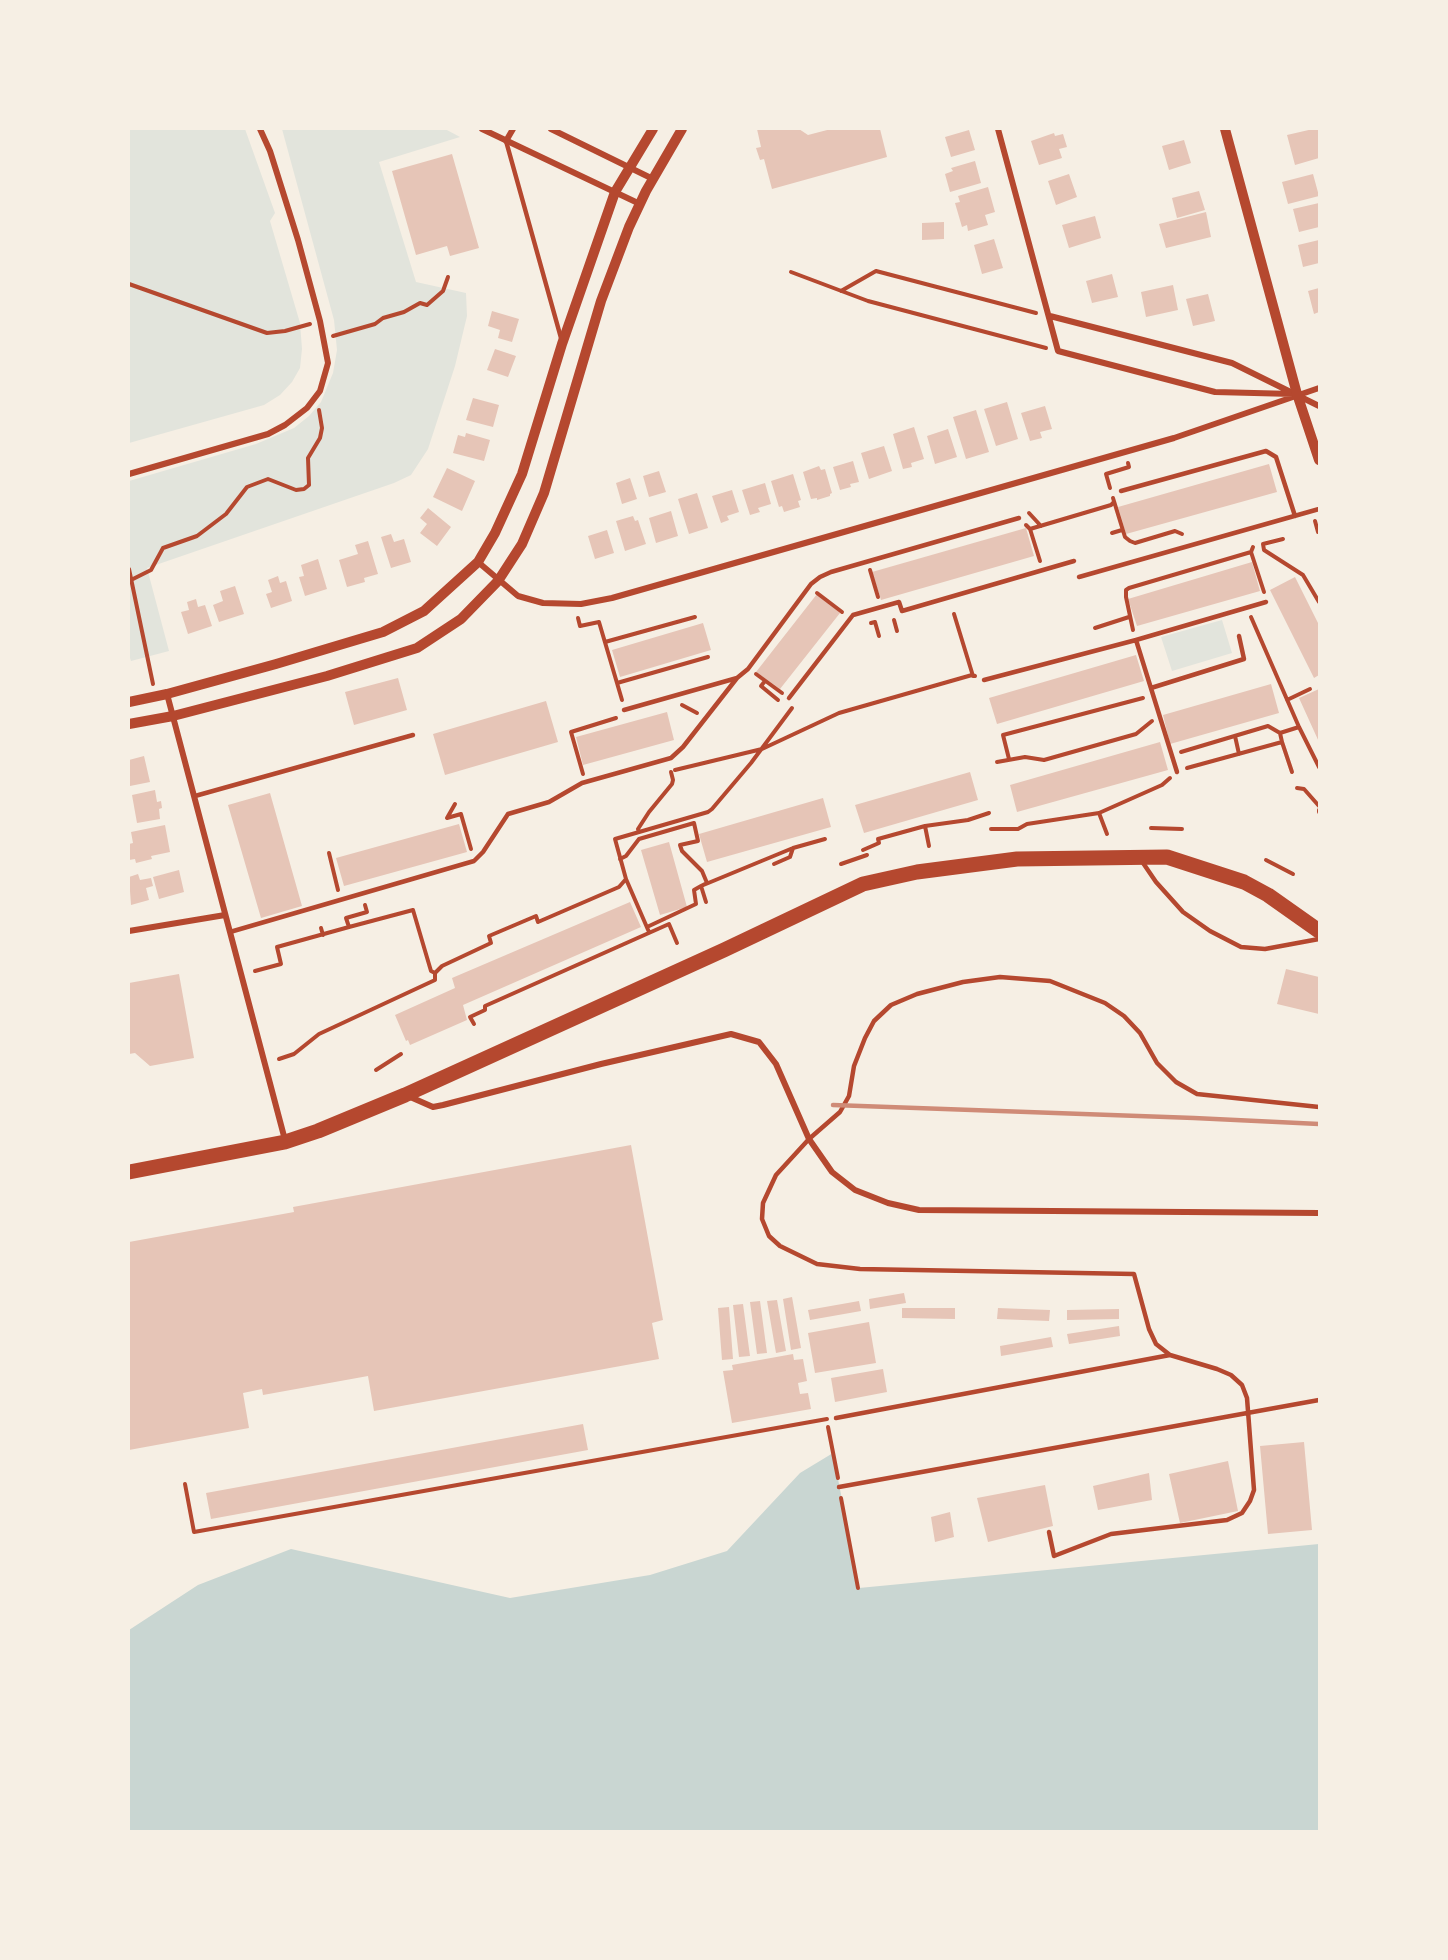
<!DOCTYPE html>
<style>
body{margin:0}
#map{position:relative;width:1448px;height:1960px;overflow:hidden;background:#f6efe4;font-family:"Asap Condensed",sans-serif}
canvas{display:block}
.frame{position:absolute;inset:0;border:130px solid #f6efe4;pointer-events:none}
</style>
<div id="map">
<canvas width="1448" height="1960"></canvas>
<div class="frame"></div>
</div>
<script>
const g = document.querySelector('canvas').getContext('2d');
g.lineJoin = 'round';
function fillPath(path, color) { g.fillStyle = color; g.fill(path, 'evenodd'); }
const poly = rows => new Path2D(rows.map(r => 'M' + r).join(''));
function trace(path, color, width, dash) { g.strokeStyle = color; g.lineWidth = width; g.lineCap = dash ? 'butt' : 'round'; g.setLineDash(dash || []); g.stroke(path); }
fillPath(poly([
 [129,129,245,129,275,213,270,221,300,323,302,349,300,368,292,382,280,395,264,405,129,443],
 [282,129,445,129,460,137,379,162,416,282,466,293,467,316,455,366,428,449,411,475,394,483,147,568,169,651,131,661,129,655,129,481,256,444,294,428,309,416,321,402,333,373,337,350,334,320],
 [1222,620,1232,653,1172,671,1161,637]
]), '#e2e4dc');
fillPath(poly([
 [833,1453,859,1588,1319,1544,1319,1831,129,1831,129,1630,198,1585,291,1549,510,1598,650,1575,727,1551,800,1473]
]), '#c9d6d2');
fillPath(poly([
 [757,129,799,129,808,135,831,129,880,129,887,157,772,189,764,159,760,160,756,148,761,147],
 [1313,129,1319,129,1319,158,1295,165,1287,135],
 [969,130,975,150,951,157,945,137],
 [1054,133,1055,136,1063,134,1067,147,1059,149,1062,158,1039,165,1031,141],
 [1184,140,1191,163,1169,170,1162,146],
 [452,154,479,248,450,256,447,246,416,255,392,171],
 [975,161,981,183,950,192,945,174,953,171,951,168],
 [1069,174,1077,197,1056,205,1048,181],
 [1313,174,1319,196,1288,204,1282,182],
 [988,187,995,212,985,215,988,225,968,231,967,225,962,227,955,203,960,202,958,196],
 [1199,191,1205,210,1177,218,1172,198],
 [1319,203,1319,227,1299,232,1293,209],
 [1206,212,1211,237,1166,248,1159,224],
 [1095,216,1101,238,1069,248,1062,225],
 [944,222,944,239,922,240,922,223],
 [994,239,1003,268,982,274,974,245],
 [1319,240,1319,263,1303,267,1298,245],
 [1112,274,1118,297,1092,303,1086,281],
 [1173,285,1178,310,1146,317,1141,292],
 [1319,288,1319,312,1314,314,1308,291],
 [1208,294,1215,321,1193,326,1186,299],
 [492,311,519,319,512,342,498,338,500,330,488,326],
 [495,349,516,356,508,377,487,370],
 [473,398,499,405,493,427,466,420],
 [1007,402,1018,439,996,446,984,409],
 [1045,406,1052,429,1040,432,1042,438,1030,441,1021,413],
 [976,410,989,452,966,459,953,417],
 [914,427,924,459,911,463,912,467,903,469,893,434],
 [948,429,957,457,935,464,927,436],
 [466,433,490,440,484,461,453,453,458,435,465,437],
 [884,446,892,471,869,479,861,453],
 [853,461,859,482,850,484,851,487,840,490,833,467],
 [1269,464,1277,492,1126,534,1118,507],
 [819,466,821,470,825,469,832,493,830,494,830,496,817,500,817,498,811,499,803,472],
 [447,468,475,481,462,511,433,497],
 [659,471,666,492,649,497,643,476],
 [793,474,801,500,798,501,800,507,784,512,782,506,779,507,771,481],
 [630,478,637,499,622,504,616,483],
 [765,483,771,504,758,508,760,512,750,515,742,490],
 [732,490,739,512,727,516,729,520,721,523,712,496],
 [697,493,708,528,689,534,678,499],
 [428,508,451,527,437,546,420,533,427,524,420,518],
 [671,511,678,536,656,543,649,518],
 [633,516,635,521,638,520,646,544,625,551,616,521],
 [1026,528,1034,556,881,600,872,572],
 [607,530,614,553,595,559,588,536],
 [391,534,394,542,404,539,411,562,391,568,381,537],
 [368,541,378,574,364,578,365,582,347,587,339,560,358,554,355,545],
 [318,559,327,589,305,596,299,577,304,576,301,565],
 [1252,562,1260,591,1137,626,1128,599],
 [278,576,280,583,286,581,292,601,271,608,266,594,272,592,268,580],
 [1295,577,1319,625,1319,675,1314,678,1270,590],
 [235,586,244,614,219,622,213,605,223,601,220,591],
 [817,594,840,613,780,689,756,672],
 [196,599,198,607,205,605,212,626,188,634,181,612,189,610,187,602],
 [703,623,711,650,620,677,612,650],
 [1136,655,1144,681,997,724,989,698],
 [398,678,407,710,354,725,345,692],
 [1271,684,1279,713,1170,744,1163,715],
 [1319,689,1319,742,1299,698],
 [546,701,558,742,445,775,433,734],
 [667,712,674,740,583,765,576,737],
 [1160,742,1168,770,1017,812,1010,785],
 [144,756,150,782,130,786,129,760],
 [970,772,978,800,864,833,855,805],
 [155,790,157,802,161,801,162,808,159,809,160,819,137,823,132,795],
 [270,793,302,906,261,918,228,805],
 [823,798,831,827,707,862,699,834],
 [459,824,467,852,344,886,336,858],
 [165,825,170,852,151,856,152,859,136,863,135,859,129,860,129,844,133,843,131,832],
 [669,842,687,907,660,915,641,850],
 [179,870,184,892,159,899,153,877],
 [138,874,140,880,151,878,153,886,146,888,149,900,131,905,129,877],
 [630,902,641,927,463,1005,467,1020,410,1045,408,1040,406,1041,395,1015,455,988,452,978],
 [1286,969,1319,977,1319,1014,1277,1004],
 [179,974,194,1058,150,1066,135,1053,129,1054,129,983],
 [631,1145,663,1320,652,1323,659,1359,374,1411,368,1376,263,1395,262,1389,243,1393,249,1428,129,1450,129,1242,294,1212,293,1207],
 [904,1293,906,1303,870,1309,869,1299],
 [792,1297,801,1348,791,1350,783,1299],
 [777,1300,786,1351,776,1353,767,1301],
 [760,1301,767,1353,757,1354,750,1302],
 [859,1301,861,1311,810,1320,808,1310],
 [743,1304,750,1356,739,1357,733,1305],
 [729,1307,733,1359,722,1360,718,1308],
 [902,1308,955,1308,955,1319,902,1318],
 [998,1308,1050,1310,1049,1321,997,1319],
 [1119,1309,1119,1319,1067,1320,1067,1310],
 [869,1322,876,1363,815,1373,808,1333],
 [1119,1326,1120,1336,1069,1344,1067,1334],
 [1051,1337,1053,1347,1001,1356,1000,1346],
 [793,1354,794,1360,803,1359,807,1381,798,1383,800,1394,808,1393,811,1409,732,1423,723,1371,733,1370,732,1365],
 [883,1369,887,1392,835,1402,831,1378],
 [583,1424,588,1450,211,1519,206,1493],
 [1304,1442,1312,1530,1268,1534,1260,1446],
 [1228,1461,1238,1511,1180,1523,1169,1474],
 [1149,1473,1152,1500,1098,1510,1093,1486],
 [1045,1485,1053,1526,988,1542,977,1498],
 [950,1512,954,1537,935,1542,931,1517]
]), '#e6c5b7');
trace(poly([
 [791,272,868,301,1046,348],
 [129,284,267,333,285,331,310,324],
 [841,291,876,271,1036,313],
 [333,336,375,324,383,318,404,312,420,303,427,305,443,291,448,277],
 [1110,488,1106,474,1129,467,1128,463],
 [1113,498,1125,537,1130,541,1135,543,1175,531,1182,534],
 [1029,513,1041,526],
 [1315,521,1318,532],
 [1026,525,1030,529,1111,505,1114,502],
 [1030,529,1040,561],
 [1112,533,1122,530],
 [1283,539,1263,544,1264,550,1303,575,1319,602],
 [1251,552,1264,592],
 [129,569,153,684],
 [870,570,878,597],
 [131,580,151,570,163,548,197,536,226,514,247,487,268,479,296,490,304,489,309,485,308,458,320,438,322,428,319,410],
 [817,593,842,612],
 [954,614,973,676],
 [1251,617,1299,727,1319,767],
 [578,618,580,626,599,622,617,683],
 [894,620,897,631],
 [871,623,875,622,879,636],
 [1095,628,1129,617],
 [1133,630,1126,597,1126,590,1129,588,1251,552,1253,547],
 [605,642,695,617],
 [756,674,782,693],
 [765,681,761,686,778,700],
 [622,700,617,683,708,657],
 [1287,700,1310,689],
 [682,705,697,713],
 [1235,736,1239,754],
 [1282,742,1292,772],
 [1181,752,1268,726,1280,733,1299,727],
 [1009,759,1003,735,1143,698],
 [997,762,1025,757,1044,760,1136,734,1152,721],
 [1187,768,1282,742,1280,733],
 [675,770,762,749,839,713,972,675,975,676],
 [583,774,571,732,616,718],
 [1297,788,1304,789,1319,806],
 [1319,810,1319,812],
 [1099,813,1107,834],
 [447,818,461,814,471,849],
 [447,818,455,804],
 [925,826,929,846],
 [1151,828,1182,829],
 [991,829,1018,829,1027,824,1099,813,1162,785,1170,778],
 [639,832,638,829,649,812,672,784,673,780,671,772],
 [863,850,879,843,878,839,925,826,968,820,989,813],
 [329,853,338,890],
 [620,859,626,856,639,839,694,823,698,841,680,845,682,851,702,871,707,883,701,886,706,902],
 [1266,860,1293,874],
 [774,864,790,857,793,848,825,839],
 [841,864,867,855],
 [626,879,649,932],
 [365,905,367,912,346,918,349,927,413,910,431,971,435,973],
 [647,927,696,904,694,890,701,886,793,848],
 [321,928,323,935],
 [255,971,281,964,277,947,349,927],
 [474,1024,470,1017,485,1010,485,1006,669,924,677,943],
 [279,1059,294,1054,319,1034,435,980,435,973,442,966,491,943,489,936,536,916,538,922,619,887,626,879,615,839,708,812,712,809,751,763,792,708],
 [376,1070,401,1054],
 [828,1427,838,1478],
 [185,1484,194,1532,827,1419],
 [841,1498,858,1588]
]), '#b5482f', 4);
trace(poly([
 [506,141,561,338],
 [1121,491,1266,451,1276,457,1295,516],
 [1079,577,1319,509],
 [1136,640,1177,772],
 [984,680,1136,640,1266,602],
 [1151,688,1244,659,1239,636],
 [789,698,853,615,899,602,902,611,1074,561],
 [624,710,737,678],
 [195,796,413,735],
 [1141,860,1156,882,1183,912,1210,931,1241,947,1265,949,1319,939],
 [230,932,474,861,483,852,508,814,549,802,582,783,671,758,683,747,737,678,748,669,811,584,820,577,831,572,1019,518],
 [836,1418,1170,1355],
 [839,1487,1319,1400],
 [1049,1532,1054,1556,1111,1534,1227,1520,1242,1513,1250,1501,1254,1490,1247,1398,1242,1385,1231,1375,1217,1369,1170,1355,1156,1344,1149,1329,1134,1274,860,1269,817,1264,780,1246,769,1236,762,1219,763,1203,776,1175,809,1139,840,1112,849,1096,854,1066,865,1038,874,1021,891,1005,917,994,963,982,1000,977,1050,981,1105,1003,1124,1016,1140,1033,1157,1063,1176,1082,1197,1094,1319,1107]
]), '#b5482f', 4.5);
trace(poly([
 [482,129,640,204],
 [551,129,653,179],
 [998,129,1058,351,1215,392,1293,394],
 [506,141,513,129],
 [1050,316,1232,363,1319,406],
 [129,474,268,434,285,425,307,408,320,391,328,363,320,321,298,240,270,151,260,129],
 [478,562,518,596,543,603,581,604,612,598,1174,438,1319,388],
 [167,694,285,1140],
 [129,931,225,915],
 [408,1096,433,1107,443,1105,601,1064,731,1034,759,1042,776,1064,809,1139,832,1172,855,1190,888,1203,919,1210,1319,1213]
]), '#b5482f', 6);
trace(poly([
 [1225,129,1297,394,1319,460],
 [129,702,167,694,276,664,383,632,424,611,478,562,495,533,522,474,562,344,615,192,653,129],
 [129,724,173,716,327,676,417,648,461,619,498,581,522,544,544,493,601,301,629,227,646,191,682,129]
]), '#b5482f', 10);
trace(poly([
 [129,1172,285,1142,318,1131,405,1095,724,950,863,884,917,872,1017,859,1167,857,1244,882,1268,895,1319,931]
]), '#b5482f', 15);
trace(poly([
 [833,1105,1194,1118,1319,1124]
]), '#cf8b77', 4.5);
</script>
